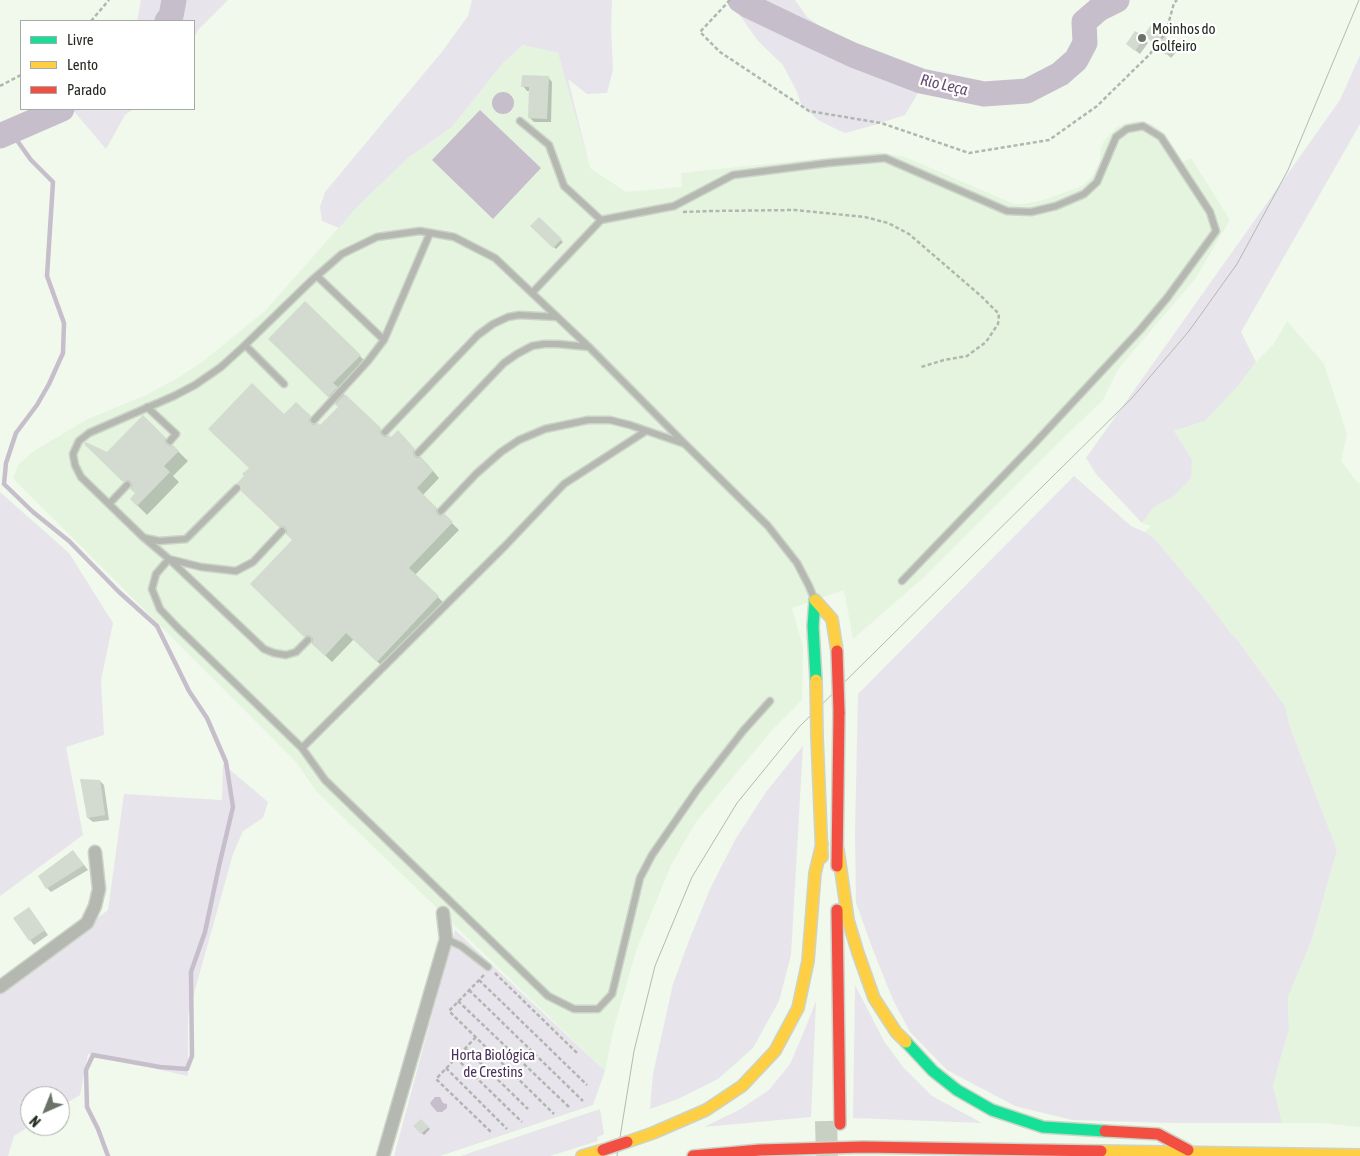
<!DOCTYPE html>
<meta charset="utf-8">
<style>
body{margin:0}
#map{position:relative;width:1360px;height:1156px;overflow:hidden;background:#f0f9ec;font-family:"Asap Condensed",sans-serif}
canvas{display:block}
.legend{position:absolute;left:20px;top:20px;width:175px;height:90px;box-sizing:border-box;background:#fff;border:1px solid #a7aaa6;margin:0;padding:6px 9px;list-style:none;font-size:15px;color:#242a21}
.legend li{display:flex;align-items:center;gap:10px;height:25px}
.legend b{width:25px;border:1px solid #a7aaa6}
.north{position:absolute;left:20px;top:1086px;width:50px;height:50px;box-sizing:border-box;background:#fff;border:1px solid #a7aaa6;border-radius:50%;rotate:224deg;font-size:14px;font-weight:700;line-height:20px;text-align:center;color:#242a21}
.north::after{content:'';display:block;margin:auto;width:18px;height:22px;background:#6b7268;clip-path:polygon(50% 0,100% 100%,50% 72%,0 100%)}
</style>
<div id="map">
<canvas width="1360" height="1156"></canvas>
<ul class="legend">
<li><b style="height:6px;background:#16e098"></b>Livre</li>
<li><b style="height:6px;background:#ffcf43"></b>Lento</li>
<li><b style="height:6px;background:#f24e42"></b>Parado</li>
</ul>
<div class="north">N</div>
</div>
<script>
const g = document.querySelector('canvas').getContext('2d');
g.lineJoin = 'round';
function fillPath(path, color) { g.fillStyle = color; g.fill(path, 'evenodd'); }
const poly = rows => new Path2D(rows.map(r => 'M' + r).join(''));
function trace(path, color, width, dash) { g.strokeStyle = color; g.lineWidth = width; g.lineCap = dash ? 'butt' : 'round'; g.setLineDash(dash || []); g.stroke(path); }
function drawText(font, color, halo, rows, align = 'center') {
  g.font = font + ' "Asap Condensed",sans-serif'; g.lineWidth = 4.5; g.setLineDash([]); g.textBaseline = 'middle'; g.strokeStyle = halo; g.fillStyle = color; for (const [text, x, y, turn = 0] of rows) {
    g.save(); g.translate(x, y); g.rotate((+turn || 0) * Math.PI / 180); g.textAlign = isNaN(turn) ? turn : align; if (halo) g.strokeText(text, 0, 0); g.fillText(text, 0, 0); g.restore();
  }
}
fillPath(poly([
 [523,45,558,53,590,168,626,192,682,187,681,173,879,152,905,157,1014,204,1025,204,1047,199,1082,186,1092,177,1100,160,1101,147,1105,140,1117,127,1127,123,1136,121,1144,122,1152,124,1164,133,1183,162,1191,158,1230,220,1195,279,1118,369,1103,400,1057,444,923,578,853,639,844,590,792,608,803,647,802,700,772,730,696,822,671,865,637,948,613,1031,605,1071,317,792,296,762,13,478,19,464,34,451,86,420,146,395,174,380,201,363,265,311,356,208,408,158,452,127,503,63],
 [1287,321,1324,364,1347,434,1341,461,1357,482,1360,484,1360,1127,1323,1123,1282,1123,1273,1085,1289,1029,1288,997,1311,942,1337,850,1290,727,1285,706,1236,638,1232,635,1209,604,1155,539,1145,532,1151,526,1142,523,1154,507,1173,497,1192,459,1174,431,1205,421,1238,386,1256,362,1274,344]
]), '#e5f4df');
fillPath(poly([
 [141,0,228,0,198,30,194,38,194,21,137,21],
 [472,0,612,0,611,29,613,70,607,93,587,94,568,79,590,168,558,53,523,45,503,63,452,127,408,158,356,208,339,228,322,221,320,207,325,192,441,53,468,16],
 [729,0,795,0,807,17,851,47,905,64,928,76,905,115,871,126,845,133,840,131,818,120,801,104,797,92,783,65,758,41],
 [1360,55,1360,124,1241,332,1256,362,1238,386,1205,421,1174,431,1192,459,1191,478,1173,497,1154,507,1142,523,1096,474,1086,458,1340,100],
 [72,109,133,109,125,115,106,149],
 [1074,476,1131,526,1145,532,1155,539,1209,604,1232,635,1236,638,1285,706,1290,727,1337,850,1311,942,1288,997,1289,1029,1273,1085,1282,1123,1172,1123,1072,1120,1015,1106,947,1070,910,1032,893,1000,873,950,856,903,855,834,858,694],
 [0,492,69,553,113,623,101,680,104,735,66,747,83,835,0,896],
 [803,746,791,955,779,1001,753,1048,718,1079,678,1099,650,1109,653,1074,673,984,690,938,710,889,735,840,766,792],
 [223,764,268,802,263,818,243,831,233,854,188,1015,188,1076,88,1054,80,1095,60,1107,60,1096,30,1096,30,1126,14,1136,8,1156,0,1156,0,993,108,910,124,794,222,800],
 [455,930,605,1071,593,1105,440,1156,394,1156],
 [855,985,884,1041,903,1067,932,1096,982,1123,853,1118],
 [816,1001,811,1117,704,1127,739,1110,769,1090,790,1064,803,1034],
 [600,1109,604,1134,597,1137,598,1141,550,1156,461,1156]
]), '#e8e4eb');
fillPath(poly([
 '492 103a11 11 0 1 1 22 0a11 11 0 1 1-22 0Z',
 [480,110,541,168,493,219,432,160],
 [435,1097,440,1097,443,1103,447,1104,447,1108,442,1112,437,1112,431,1105,430,1103]
]), '#c7becc');
fillPath(poly([
 [1146,34,1162,35,1178,50,1171,58],
 [1144,38,1148,43,1140,54,1127,44],
 [548,77,552,82,551,122,534,122,529,117,531,91,527,91,523,86],
 [539,219,563,242,556,249,532,226],
 [305,302,369,365,342,393,388,437,404,439,428,465,439,478,423,495,459,530,415,575,445,604,384,668,354,639,332,662,251,584,294,541,242,491,243,487,239,483,250,468,284,416,296,404,320,427,339,407,270,339],
 [143,417,188,461,173,476,179,482,147,515,131,499,137,493,86,444,108,454],
 [100,781,104,785,109,820,93,822,88,818],
 [77,856,88,870,51,892,47,888],
 [29,909,48,935,34,945,14,919],
 [421,1120,430,1129,424,1135,415,1126]
]), '#0003');
trace(poly([
 [11,132,31,160,53,182,47,276,64,323,63,353,49,384,37,405,16,433,6,463,4,484,33,512,69,541,119,592,157,626,189,691,207,718,226,762,233,807,219,866,205,932,191,972,192,1056,187,1069,160,1067,93,1055,86,1070,87,1107,98,1129,108,1156]
]), '#c7becc', 4.5);
trace(poly([
 [740,0,749,6,795,28,853,55,921,81,984,94,1027,91,1060,74,1076,60,1085,43,1084,22,1099,9,1117,0],
 [167,21,171,16,174,0],
 [0,136,62,109]
]), '#c7becc', 25);
fillPath(poly([
 [1151,25,1163,34,1175,46,1166,55,1144,35],
 [1135,31,1145,37,1135,51,1126,44],
 [522,75,549,76,547,119,528,118,529,87,521,87],
 [539,217,562,239,553,248,530,226],
 [305,301,361,355,333,383,338,387,328,397,268,339],
 [252,383,284,414,296,402,311,416,309,421,313,425,318,423,320,425,338,407,335,404,345,394,381,428,380,433,382,436,386,437,389,435,391,437,398,430,415,449,413,452,414,456,417,458,421,457,433,471,417,488,437,508,436,510,437,514,440,516,445,514,453,522,409,568,439,596,377,662,346,633,325,656,312,644,313,639,311,636,307,635,304,637,250,584,292,540,286,534,287,532,286,528,283,526,279,527,241,491,242,486,237,483,244,476,242,474,249,468,208,429],
 [143,415,166,438,165,441,166,444,170,446,173,445,179,451,164,466,170,472,137,506,130,499,135,493,130,489,132,486,131,482,128,480,123,482,84,444,86,442,107,452],
 [80,779,100,780,105,815,87,818],
 [73,850,84,865,46,889,38,876],
 [29,907,45,930,29,941,13,918],
 [421,1119,429,1127,421,1134,413,1126]
]), '#d3dbd0');
trace(poly([
 [826,1121,827,1156]
]), '#c7d0c3', 22, [22, 11]);
const lane = poly([
 [520,121,549,145,564,186,601,220],
 [317,276,384,340],
 [532,293,601,220,674,206,733,175,828,163,885,158,1007,211,1031,212,1056,206,1084,194,1097,182,1116,137,1127,129,1143,126,1161,137,1210,212,1216,231,1167,298,1140,330,1034,444,902,581],
 [245,345,284,384],
 [147,407,176,434,170,441],
 [314,420,368,361,384,340,430,233],
 [385,432,478,335,493,324,508,317,519,315,557,317],
 [418,453,504,363,517,354,532,346,544,344,558,344,589,347],
 [109,504,127,485],
 [441,511,476,474,501,452,519,440,545,429,588,420,610,420,630,425,685,444,768,526,797,563,809,586,814,598],
 [282,531,253,562,236,571,201,567,169,559,156,574,152,589,160,609,177,627,302,748,325,780,548,996,574,1009,598,1009,612,994,640,878,652,855,697,790,743,731,770,701],
 [145,538,159,541,186,539,237,488],
 [308,640,296,652,286,655,274,653,264,649,169,559,143,537,81,477,75,465,73,454,79,441,89,433,174,396,195,385,221,367,243,347,311,281,342,254,377,237,420,231,454,237,495,258,589,347,685,444],
 [302,748,505,546,564,484,646,431],
 [446,939,461,946,488,967]
]);
const street = poly([
 [0,987,87,923,95,906,99,889,95,852],
 [383,1156,446,939,443,913]
]);
const fast = poly([
 [815,600,813,626,816,680],
 [906,1042,933,1071,957,1090,992,1110,1043,1127,1105,1131]
]);
const slow = poly([
 [815,600,832,619,837,651],
 [817,737,822,857],
 [838,850,848,920,858,953,874,998,896,1032,906,1042],
 [627,1142,653,1133,706,1110,742,1086,775,1051,798,1008,808,961,815,873,822,844],
 [1101,1151,1360,1155],
 [582,1156,603,1150]
]);
const jam = poly([
 [837,866,839,712],
 [837,910,840,1124],
 [1105,1131,1158,1134,1188,1150],
 [693,1156,760,1150,863,1147,1101,1151]
]);
trace(lane, '#ccd3c8', 9);
trace(street, '#ccd3c8', 15);
trace(fast, '#ccd3c8', 14);
trace(slow, '#ccd3c8', 14);
trace(jam, '#ccd3c8', 14);
trace(poly([
 [730,0,700,32,720,52,809,111,881,123,969,153,1049,140,1097,106,1150,54,1166,32,1174,3,1177,0],
 [91,21,109,0],
 [0,86,21,75],
 [683,212,711,211,795,210,865,217,888,223,909,234,981,296,999,314,998,324,986,342,967,356,944,360,921,367],
 [495,973,578,1054],
 [484,975,449,1011,554,1114],
 [479,980,587,1085],
 [469,990,583,1101],
 [458,1001,569,1107],
 [476,1037,436,1079,491,1132],
 [465,1048,528,1109],
 [456,1058,522,1122],
 [446,1068,507,1129]
]), '#b1b6b0', 2.5, [4, 2.5]);
trace(lane, '#b4b8b1', 6);
trace(street, '#b4b8b1', 12);
trace(fast, '#16e098', 11);
trace(slow, '#ffcf43', 11);
trace(jam, '#f24e42', 11);
trace(poly([
 [617,1156,634,1051,655,966,692,877,737,803,799,727,1132,398,1189,331,1237,264,1288,170,1359,0]
]), '#b4b9b1', 1);
const slowBridge = poly([
 [816,680,817,737]
]);
const jamBridge = poly([
 [837,651,839,712],
 [603,1150,627,1142]
]);
trace(slowBridge, '#ccd3c8', 14, []);
trace(jamBridge, '#ccd3c8', 14, []);
trace(slowBridge, '#ffcf43', 11);
trace(jamBridge, '#f24e42', 11);
for (const [x, y, r, color] of [
 [1142,38,5,"#6b7268"]
]) { const dot = new Path2D(); dot.arc(x, y, r, 0, 2 * Math.PI); g.fillStyle = color; g.fill(dot); trace(dot, '#fff', 2); }
drawText('15px', '#242a21', '#fff', [
 ["Moinhos do",1152,29],
 ["Golfeiro",1152,46]
], 'left');
drawText('15px', '#4b3258', '#fff', [
 ["Horta Biológica",493,1055],
 ["de Crestins",493,1072]
]);
drawText('italic 16px', '#654a72', '#fff', [
 ["Rio Leça",944,85,13]
]);
</script>
